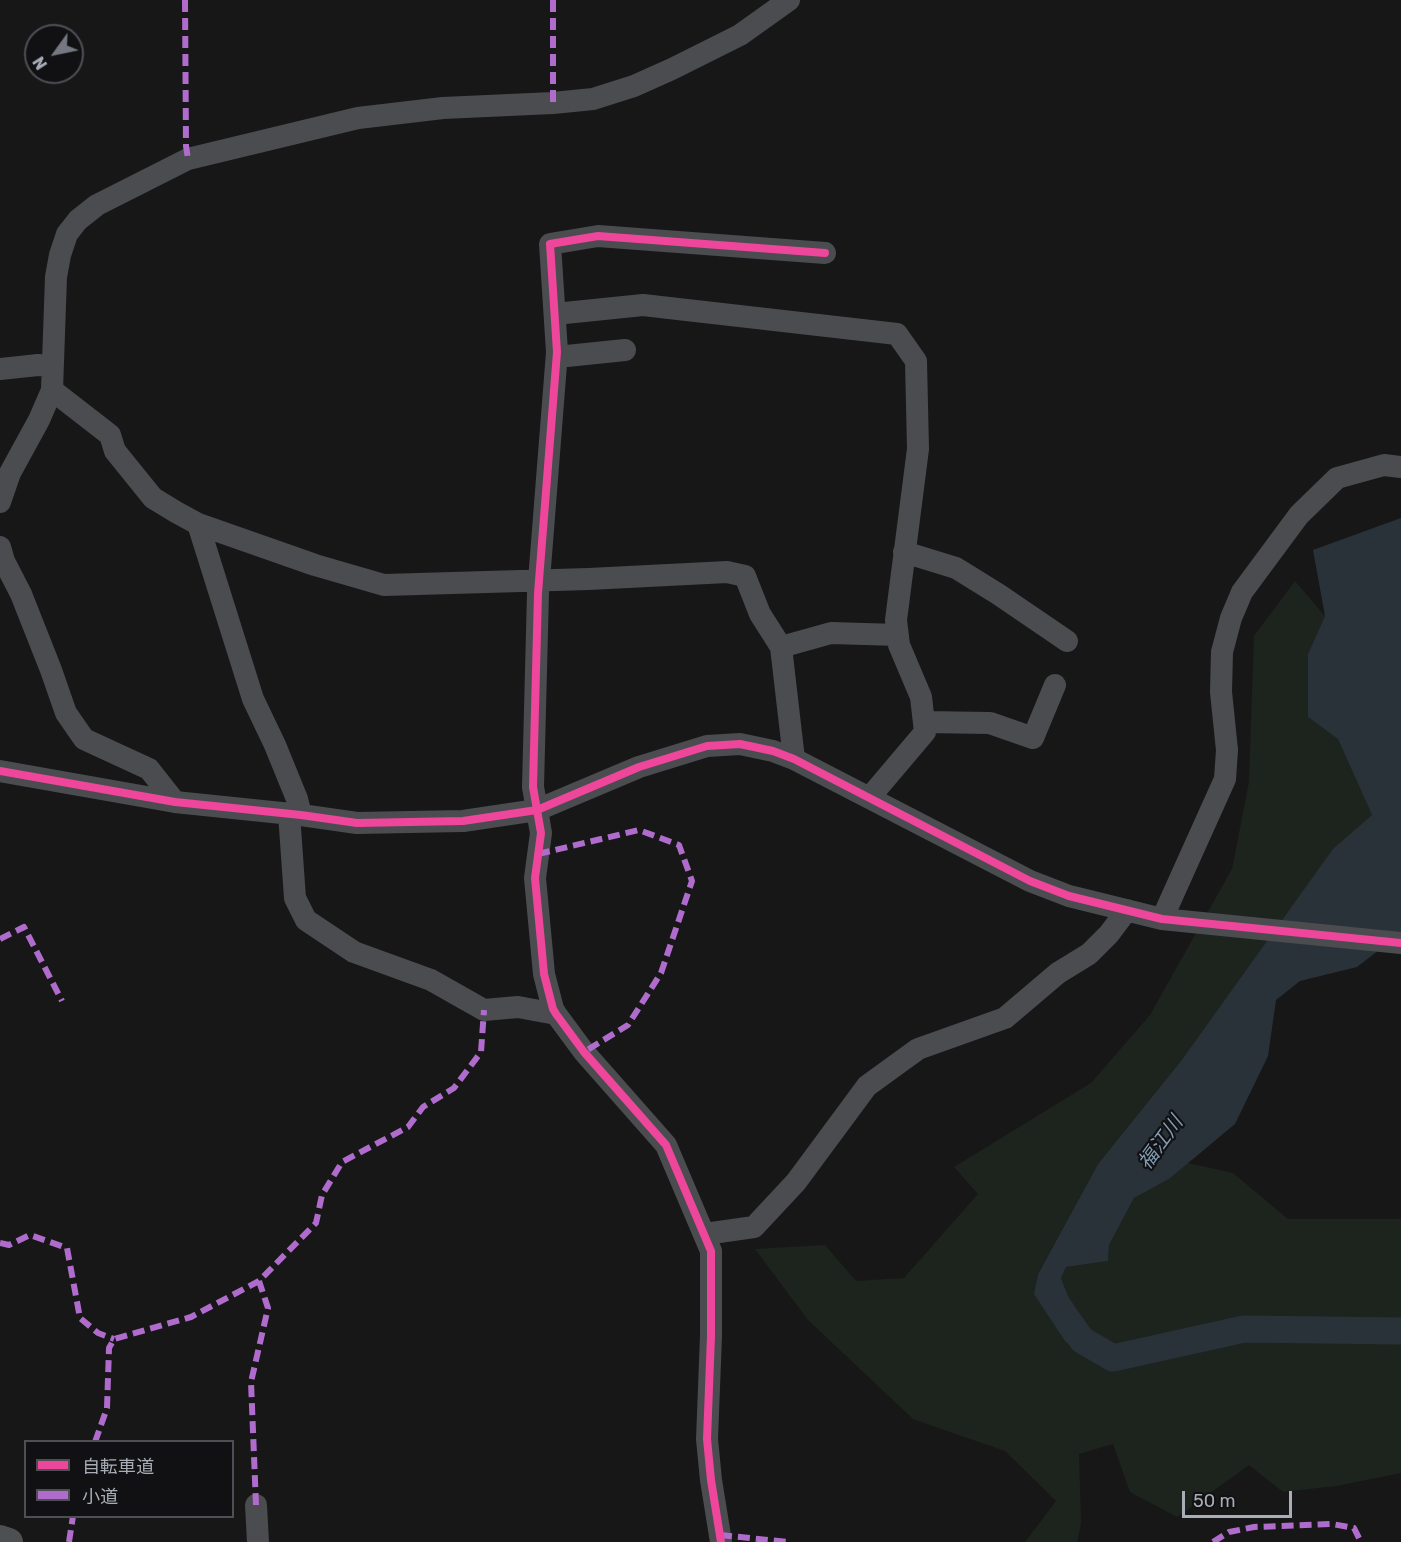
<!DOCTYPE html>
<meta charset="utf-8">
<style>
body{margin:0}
#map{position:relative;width:1401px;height:1542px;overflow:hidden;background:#171717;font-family:Rubik,"Noto Sans JP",sans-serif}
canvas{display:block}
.legend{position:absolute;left:24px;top:1440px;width:210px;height:78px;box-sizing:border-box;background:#111113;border:2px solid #4d4f55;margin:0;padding:8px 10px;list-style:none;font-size:18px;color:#a8adb8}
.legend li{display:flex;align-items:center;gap:12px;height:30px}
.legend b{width:30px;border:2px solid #4d4f55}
.north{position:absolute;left:24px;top:24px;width:60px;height:60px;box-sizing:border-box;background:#111113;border:2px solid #4d4f55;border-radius:50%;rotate:237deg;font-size:16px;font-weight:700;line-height:24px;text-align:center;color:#a8adb8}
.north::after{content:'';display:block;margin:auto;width:21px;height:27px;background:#757880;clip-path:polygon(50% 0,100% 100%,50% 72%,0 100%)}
.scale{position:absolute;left:1182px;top:1491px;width:110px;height:27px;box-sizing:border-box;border:3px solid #a8adb8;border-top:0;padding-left:8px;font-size:18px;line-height:21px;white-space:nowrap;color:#a8adb8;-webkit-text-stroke:4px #111113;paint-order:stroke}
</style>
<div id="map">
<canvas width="1401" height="1542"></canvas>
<ul class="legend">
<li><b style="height:8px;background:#ed469a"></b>自転車道</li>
<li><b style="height:8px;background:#b06ccc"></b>小道</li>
</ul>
<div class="north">N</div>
<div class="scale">50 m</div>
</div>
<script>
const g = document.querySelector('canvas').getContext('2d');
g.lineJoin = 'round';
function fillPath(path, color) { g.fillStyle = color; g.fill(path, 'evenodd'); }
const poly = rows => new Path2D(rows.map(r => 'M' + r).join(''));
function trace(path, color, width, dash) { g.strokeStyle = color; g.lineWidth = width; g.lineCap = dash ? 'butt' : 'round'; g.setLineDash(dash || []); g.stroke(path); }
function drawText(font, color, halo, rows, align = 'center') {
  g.font = font + ' Rubik,"Noto Sans JP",sans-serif'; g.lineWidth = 4.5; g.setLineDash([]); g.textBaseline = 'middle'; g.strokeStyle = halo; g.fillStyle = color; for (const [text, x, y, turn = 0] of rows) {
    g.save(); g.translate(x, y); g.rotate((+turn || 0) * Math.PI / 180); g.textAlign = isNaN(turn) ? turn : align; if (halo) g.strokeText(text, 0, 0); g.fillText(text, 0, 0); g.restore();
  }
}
fillPath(poly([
 [1295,581,1325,616,1308,654,1308,717,1338,739,1372,815,1333,850,1181,1061,1098,1164,1038,1273,1034,1294,1083,1319,1068,1296,1061,1278,1066,1267,1108,1261,1109,1245,1134,1198,1169,1179,1188,1163,1233,1173,1288,1219,1401,1219,1401,1473,1336,1486,1283,1492,1249,1465,1177,1517,1130,1492,1113,1444,1079,1454,1081,1524,1077,1542,1025,1542,1056,1501,1005,1451,913,1419,808,1320,755,1249,825,1245,856,1281,904,1278,978,1194,954,1167,1091,1083,1150,1015,1232,869,1249,782,1254,636]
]), '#1d241e');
fillPath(poly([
 [1401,518,1401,933,1357,967,1300,981,1276,1000,1268,1056,1235,1124,1169,1179,1134,1198,1109,1245,1108,1261,1066,1267,1061,1278,1068,1296,1083,1319,1095,1355,1083,1356,1065,1341,1034,1294,1038,1274,1098,1164,1181,1061,1333,849,1372,815,1338,739,1308,717,1308,654,1325,616,1313,550]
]), '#2a3239');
trace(poly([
 [1067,1319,1082,1340,1113,1358,1244,1329,1401,1331]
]), '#2a3239', 27);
trace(poly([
 [555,314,643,305,897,334,916,361,918,449,896,620,899,645,921,697,925,732,870,797],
 [557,357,625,350],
 [0,369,38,365,52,366],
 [52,390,110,435,115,451,153,498,176,512,198,524,315,565,384,585,589,579,727,572,745,576,760,614,781,647,794,759],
 [0,502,10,473,39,420,52,390,56,277,60,255,67,234,78,220,97,205,188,159,358,118,443,108,553,103,593,99,634,86,672,69,740,35,789,0],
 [198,524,253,699,275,745,297,799,301,815],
 [0,547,4,561,21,594,51,670,66,713,84,739,149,769,175,802],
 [904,552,956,568,998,594,1067,641],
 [781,647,831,633,898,635],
 [924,722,990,723,1033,738,1055,685],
 [0,771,175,802,301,815,357,823,463,821,537,810,639,767,707,746,740,744,773,751,794,759,1030,881,1069,896,1162,919,1401,943],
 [289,814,295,898,306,920,354,952,431,980,484,1010,518,1007,556,1014],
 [1162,919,1225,779,1227,750,1221,692,1222,652,1231,618,1242,592,1299,515,1337,478,1384,465,1401,467],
 [705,1234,754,1227,796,1182,867,1086,918,1049,1005,1018,1058,973,1089,954,1109,934,1127,910],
 [256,1505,258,1542],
 [721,1542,711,1480,707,1439,711,1336,711,1251,666,1145,584,1052,556,1014,553,1009,544,974,535,878,541,833,533,787,538,593,557,352,550,244,598,236,825,253]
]), '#4b4c50', 22);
trace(poly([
 [0,1539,9,1542]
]), '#4d4f52', 28);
trace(poly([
 [185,0,186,146,188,159],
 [553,0,553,103],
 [538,854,639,830,679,845,692,881,661,973,628,1025,584,1052],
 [0,939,24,927,62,1001],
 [0,1243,9,1245,30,1235,67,1248,80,1318,98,1333,114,1339],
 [95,1442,107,1408,109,1348,114,1339,191,1317,259,1281],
 [256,1505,251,1382,268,1308,259,1281,316,1223,322,1195,342,1162,408,1127,423,1107,454,1088,481,1052,484,1010],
 [720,1535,788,1542],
 [69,1542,73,1516],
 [1213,1542,1229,1532,1254,1527,1332,1524,1354,1528,1361,1542]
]), '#b06ccc', 6, [12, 6]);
trace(poly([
 [0,771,175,802,301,815,357,823,463,821,537,810,639,767,707,746,740,744,773,751,794,759,1030,881,1069,896,1162,919,1401,943],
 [721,1542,711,1480,707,1439,711,1336,711,1251,666,1145,584,1052,556,1014,553,1009,544,974,535,878,541,833,533,787,538,593,557,352,550,244,598,236,825,253]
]), '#ed469a', 8);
drawText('italic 20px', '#7f9bb3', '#111113', [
 ["福江川",1161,1143,-54]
]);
</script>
